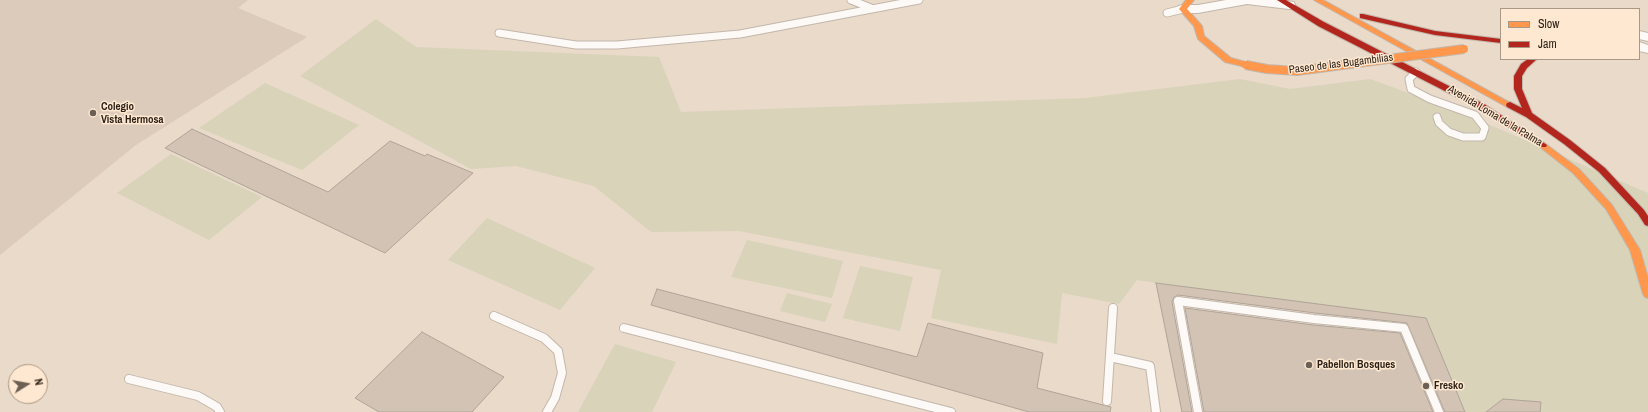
<!DOCTYPE html>
<style>
body{margin:0}
#map{position:relative;width:1648px;height:412px;overflow:hidden;background:#e9daca;font-family:"Archivo Narrow",sans-serif}
canvas{display:block}
.legend{position:absolute;left:1500px;top:8px;width:140px;height:52px;box-sizing:border-box;background:#ffe8d1;border:1px solid #a99885;margin:0;padding:5px 7px;list-style:none;font-size:12px;color:#291f14}
.legend li{display:flex;align-items:center;gap:8px;height:20px}
.legend b{width:20px;border:1px solid #a99885}
.north{position:absolute;left:8px;top:364px;width:40px;height:40px;box-sizing:border-box;background:#ffe8d1;border:1px solid #a99885;border-radius:50%;rotate:79deg;font-size:11px;font-weight:700;line-height:16px;text-align:center;color:#291f14}
.north::after{content:'';display:block;margin:auto;width:14px;height:18px;background:#6c6054;clip-path:polygon(50% 0,100% 100%,50% 72%,0 100%)}
</style>
<div id="map">
<canvas width="1648" height="412"></canvas>
<ul class="legend">
<li><b style="height:5px;background:#ff974d"></b>Slow</li>
<li><b style="height:5px;background:#b3261e"></b>Jam</li>
</ul>
<div class="north">N</div>
</div>
<script>
const g = document.querySelector('canvas').getContext('2d');
g.lineJoin = 'round';
function fillPath(path, color) { g.fillStyle = color; g.fill(path, 'evenodd'); }
const poly = rows => new Path2D(rows.map(r => 'M' + r).join(''));
function trace(path, color, width, dash) { g.strokeStyle = color; g.lineWidth = width; g.lineCap = dash ? 'butt' : 'round'; g.setLineDash(dash || []); g.stroke(path); }
function drawText(font, color, halo, rows, align = 'center') {
  g.font = font + ' "Archivo Narrow",sans-serif'; g.lineWidth = 3; g.setLineDash([]); g.textBaseline = 'middle'; g.strokeStyle = halo; g.fillStyle = color; for (const [text, x, y, turn = 0] of rows) {
    g.save(); g.translate(x, y); g.rotate((+turn || 0) * Math.PI / 180); g.textAlign = isNaN(turn) ? turn : align; if (halo) g.strokeText(text, 0, 0); g.fillText(text, 0, 0); g.restore();
  }
}
fillPath(poly([
 [0,0,248,0,238,8,307,37,136,145,0,255]
]), '#dccabb');
fillPath(poly([
 [376,19,416,47,659,57,681,112,1085,98,1240,79,1290,89,1370,79,1460,112,1648,193,1648,412,1456,412,1405,321,1137,280,1119,304,1062,293,1057,344,931,318,941,270,739,231,651,232,594,186,516,166,471,169,300,76],
 [265,83,359,125,302,170,199,128],
 [171,154,262,197,209,240,117,193],
 [487,218,595,268,560,310,448,260],
 [747,240,843,261,832,298,731,277],
 [860,266,913,277,900,331,843,318],
 [787,293,832,304,825,322,780,311],
 [615,344,676,362,652,412,578,412]
]), '#d9d3b9');
const building = poly([
 [192,129,328,192,390,141,425,156,427,154,473,173,385,253,165,148,192,129],
 [1156,283,1426,318,1465,412,1445,412,1407,323,1315,313,1178,295,1174,297,1172,302,1192,412,1182,412,1156,283],
 [657,289,917,357,928,323,1043,353,1037,388,1111,407,1110,412,1029,412,651,305,657,289],
 [1185,308,1313,325,1400,333,1433,412,1204,412,1185,308],
 [422,332,504,377,472,412,379,412,355,398,422,332],
 [1503,399,1541,402,1540,412,1486,412,1503,399]
]);
fillPath(building, '#d2c3b4');
trace(building, '#afa498', 1);
const laneFar1 = poly([
 [851,0,871,8],
 [1167,13,1183,9],
 [499,33,576,45,617,45,740,34,919,0],
 [1416,72,1409,79,1411,89,1430,99,1475,115,1485,128,1482,137,1463,137,1449,132,1439,123,1437,117]
]);
const lane = poly([
 [494,316,544,338,558,351,562,373,555,398,547,412],
 [624,328,951,412],
 [1110,357,1150,366,1156,412],
 [129,379,198,396,217,407,220,412],
 [1107,401,1113,308],
 [1198,412,1178,301,1314,319,1404,328,1439,412]
]);
const street = poly([
 [1226,0,1279,0,1294,2,1295,5,1294,8,1289,9,1247,4,1198,13,1183,13,1178,12,1177,9,1178,6,1183,5,1198,5,1226,0],
 [1639,31,1648,33,1648,41,1639,39,1639,31],
 [1639,42,1648,45,1648,53,1639,51,1639,42]
]);
const slow = poly([
 [1186,0,1194,0,1187,9,1202,26,1204,36,1231,58,1249,63,1250,65,1249,67,1246,67,1225,62,1198,39,1194,26,1179,9,1186,0],
 [1314,0,1323,0,1514,105,1513,107,1507,107,1314,0],
 [1543,142,1579,169,1612,205,1640,250,1648,278,1648,298,1645,297,1643,294,1630,250,1606,209,1573,173,1540,147,1539,145,1540,143,1543,142]
]);
const jam = poly([
 [1277,0,1286,0,1324,22,1484,104,1547,145,1546,147,1540,147,1478,108,1318,26,1277,0],
 [1360,14,1363,14,1435,31,1501,39,1501,43,1435,35,1360,18,1360,14],
 [1528,59,1537,59,1527,68,1522,76,1522,89,1532,113,1570,140,1605,168,1644,210,1648,216,1648,226,1645,225,1638,214,1599,172,1564,144,1526,117,1507,107,1506,105,1507,103,1510,102,1522,108,1514,89,1514,76,1521,64,1528,59]
]);
trace(laneFar1, '#c3b7ab', 9);
trace(lane, '#c3b7ab', 10);
trace(street, '#c3b7ab', 2);
trace(slow, '#c3b7ab', 2);
trace(jam, '#c3b7ab', 2);
trace(laneFar1, '#fcf9f7', 7);
trace(lane, '#fcf9f7', 8);
fillPath(street, '#fcf9f7');
fillPath(slow, '#ff974d');
fillPath(jam, '#b3261e');
const slowBridge = poly([
 [1246,65,1267,69,1297,71,1464,49]
]);
trace(slowBridge, '#c3b7ab', 10, []);
trace(slowBridge, '#ff974d', 8);
for (const [x, y, r, color] of [
 [93,113,4,"#6c6054"],
 [1309,365,4,"#6c6054"],
 [1426,386,4,"#6c6054"]
]) { const dot = new Path2D(); dot.arc(x, y, r, 0, 2 * Math.PI); g.fillStyle = color; g.fill(dot); trace(dot, '#ffe8d1', 1.5); }
drawText('11px', '#291f14', '#ffe8d1', [
 ["Paseo de las Bugambilias",1341,64,-7],
 ["Avenida Loma de la Palma",1495,116,31]
]);
drawText('bold 11px', '#291f14', '#ffe8d1', [
 ["Colegio",101,107],
 ["Vista Hermosa",101,120],
 ["Pabellon Bosques",1317,365],
 ["Fresko",1434,386]
], 'left');
</script>
